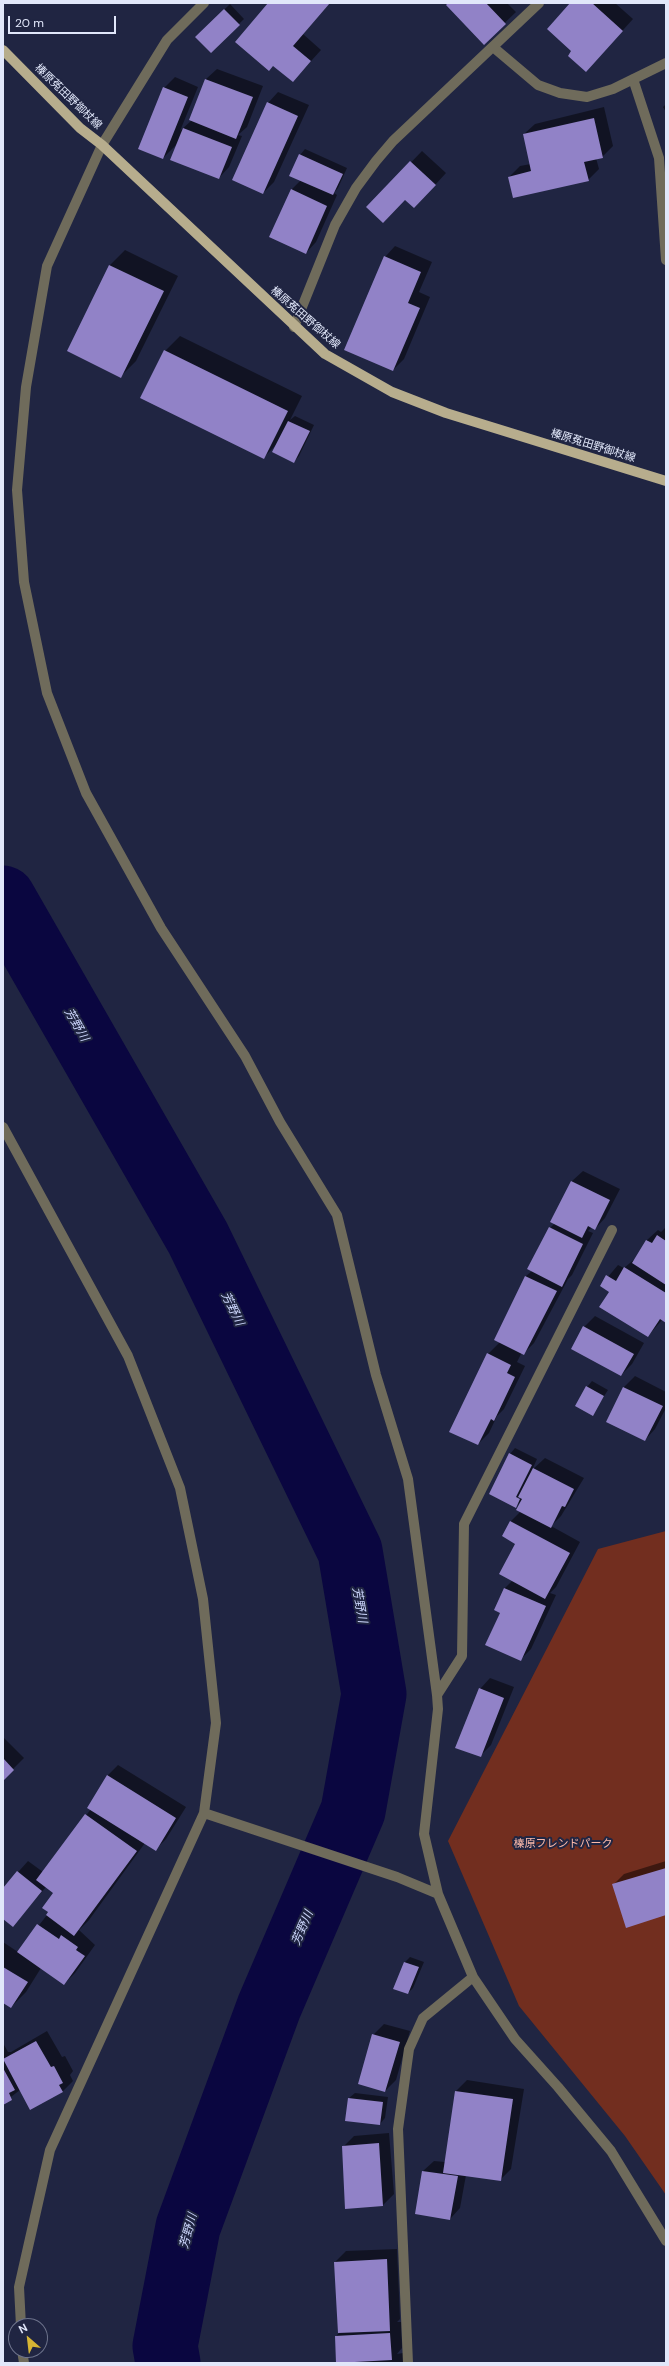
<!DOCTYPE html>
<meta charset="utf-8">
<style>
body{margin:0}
#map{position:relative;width:669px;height:2366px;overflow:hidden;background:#202542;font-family:"DM Sans",sans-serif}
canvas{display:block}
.frame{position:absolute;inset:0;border:4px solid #e1e7fa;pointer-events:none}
.north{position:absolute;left:8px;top:2318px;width:40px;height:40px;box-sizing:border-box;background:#202542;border:1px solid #6d738c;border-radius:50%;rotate:332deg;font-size:11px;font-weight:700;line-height:16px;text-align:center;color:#e1e7fa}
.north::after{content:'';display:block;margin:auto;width:14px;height:18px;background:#d6b534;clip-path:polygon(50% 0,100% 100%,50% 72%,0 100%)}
.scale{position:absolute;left:8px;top:16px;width:108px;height:18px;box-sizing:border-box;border:2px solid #e1e7fa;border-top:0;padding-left:5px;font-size:12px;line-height:14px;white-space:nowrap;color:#e1e7fa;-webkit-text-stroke:3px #202542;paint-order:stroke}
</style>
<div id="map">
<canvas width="669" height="2366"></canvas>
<div class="frame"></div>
<div class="north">N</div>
<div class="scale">20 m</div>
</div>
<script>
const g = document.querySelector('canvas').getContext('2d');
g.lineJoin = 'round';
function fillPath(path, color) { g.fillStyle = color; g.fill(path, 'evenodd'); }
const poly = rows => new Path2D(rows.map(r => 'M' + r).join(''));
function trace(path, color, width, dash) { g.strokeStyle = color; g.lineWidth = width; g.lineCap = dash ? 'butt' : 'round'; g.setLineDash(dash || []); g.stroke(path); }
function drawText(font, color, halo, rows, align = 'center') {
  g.font = font + ' "DM Sans","Noto Sans JP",sans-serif'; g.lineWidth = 4; g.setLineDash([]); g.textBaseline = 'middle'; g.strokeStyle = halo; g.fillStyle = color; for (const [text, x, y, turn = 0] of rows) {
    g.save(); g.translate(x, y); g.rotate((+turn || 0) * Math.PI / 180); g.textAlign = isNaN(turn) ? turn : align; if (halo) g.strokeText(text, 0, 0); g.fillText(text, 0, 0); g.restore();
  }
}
fillPath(poly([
 [666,1531,666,2195,625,2136,519,2006,448,1841,598,1549]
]), '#722e1f');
fillPath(poly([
 [269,3,330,3,303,34,321,50,303,70],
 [450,3,507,3,516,12,484,43],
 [572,3,615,3,633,19,596,60,573,51],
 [230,4,244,19,211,51,196,37],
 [217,69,263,86,247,127,238,135,242,136,229,167,219,178,177,144,163,158,164,88,175,77,198,87,180,131,192,120,206,79],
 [278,92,309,105,274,182,263,193,268,103],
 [666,104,666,112,663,107],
 [604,107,613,146,602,157,596,158,599,169,588,180,509,177,520,166,531,164,524,134,535,124],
 [305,149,347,168,338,188,334,193,337,195,316,242,306,253,291,190,301,180,300,155],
 [422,151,446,173,425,196,368,207],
 [395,246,432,262,419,292,430,297,404,359,393,370,385,257],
 [125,250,178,276,136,361,121,376,68,350,110,265],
 [180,336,302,396,290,420,295,416,314,425,299,456,294,462,277,444,264,457,165,351],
 [583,1171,620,1189,605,1218,595,1229,592,1227,588,1231,593,1233,572,1275,568,1279,534,1343,524,1353,522,1352,517,1362,525,1366,504,1409,497,1416,489,1433,478,1444,488,1354,500,1342,495,1340,526,1276,532,1271,550,1228,555,1223,551,1221,572,1181],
 [666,1227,666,1322,662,1320,648,1336,610,1291,601,1285,618,1265,624,1268,637,1257,647,1240,658,1230,661,1232],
 [595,1316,644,1343,632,1364,621,1375,584,1327],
 [635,1376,666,1392,666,1408,655,1429,645,1440,607,1421,624,1387],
 [592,1381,608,1390,592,1415,587,1387],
 [515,1448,537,1459,532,1470,545,1458,584,1478,561,1516,551,1526,580,1542,556,1587,550,1593,556,1595,531,1649,520,1660,501,1612,496,1610,505,1588,513,1580,517,1543,511,1521,521,1511,522,1500,516,1506,510,1454],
 [490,1678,514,1687,491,1745,480,1756,480,1689],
 [3,1737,24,1758,3,1779],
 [118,1765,186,1807,166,1839,156,1849,145,1843,89,1920,79,1930,95,1945,75,1973,64,1984,41,1968,26,1992,11,2007,3,2002,3,1942,18,1952,47,1915,54,1892,46,1887,13,1925,3,1917,3,1889,28,1861,43,1872,91,1809,107,1776],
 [666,1861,666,1914,613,1885,624,1874],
 [410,1957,424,1962,413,1988,408,1993,405,1962],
 [384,2024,410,2031,396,2080,385,2091,373,2035],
 [47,2031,62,2057,65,2056,73,2071,70,2075,73,2081,62,2092,20,2090,3,2103,3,2043,8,2052,11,2052],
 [467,2080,524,2089,511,2169,500,2180,466,2175,460,2208,450,2219,423,2171,434,2161,445,2162,456,2091],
 [355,2093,388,2097,385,2118,380,2124,349,2098],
 [389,2133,394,2194,383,2205,343,2147,354,2136],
 [397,2249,400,2319,397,2322,401,2322,402,2348,397,2354,403,2353,404,2363,337,2362,336,2336,339,2333,335,2262,346,2251]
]), '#0007');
trace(poly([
 [3,898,198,1238,350,1551,374,1694,353,1811,269,2007,188,2227,165,2346,168,2363]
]), '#0a0640', 65);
fillPath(poly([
 [268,3,330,3,293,46,311,61,293,82,273,66,269,71,235,42],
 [448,3,486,3,506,24,484,45,446,5],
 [570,3,592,3,623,31,586,72,568,56,571,51,547,29],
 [224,9,240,25,211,53,195,37],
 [205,79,253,97,236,139,189,120],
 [163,87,188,97,163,159,138,149],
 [267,102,298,116,263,194,232,180],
 [594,118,603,158,584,162,589,181,513,198,508,177,531,171,523,134],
 [183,128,232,147,219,179,170,160],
 [299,154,343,174,333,195,289,176],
 [410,161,436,185,414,208,405,200,383,223,366,207],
 [291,189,327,206,306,254,269,237],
 [384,256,421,272,408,303,420,308,393,371,344,350],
 [109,265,164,291,121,378,67,351],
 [164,350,288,411,264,459,140,398],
 [288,421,310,431,294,463,272,452],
 [571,1181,610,1200,595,1230,588,1226,582,1238,550,1222],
 [549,1227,583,1244,562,1287,527,1269],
 [657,1235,666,1241,666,1285,632,1263,646,1240,652,1243],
 [624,1267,666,1293,666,1323,660,1319,648,1337,599,1307,609,1292,600,1286,606,1275,616,1281],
 [525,1276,557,1291,524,1355,494,1340],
 [583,1326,634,1354,621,1376,571,1349],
 [487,1353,511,1365,507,1373,515,1377,494,1421,491,1419,478,1445,449,1432],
 [586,1386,604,1396,593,1416,575,1406],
 [623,1387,663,1406,645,1441,606,1422],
 [509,1453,532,1465,516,1497,520,1499,516,1508,489,1494],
 [533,1468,574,1489,565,1507,562,1506,551,1528,516,1510,522,1499,518,1497],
 [510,1521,570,1553,545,1599,499,1574,515,1544,502,1536],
 [504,1588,546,1606,521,1661,485,1645,500,1613,494,1610],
 [479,1688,504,1698,481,1757,455,1748],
 [3,1758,14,1770,3,1781],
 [107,1775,176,1818,156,1851,87,1808],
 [85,1814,137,1851,74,1936,46,1915,48,1912,42,1908,53,1893,36,1880],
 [666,1868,666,1915,626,1928,612,1884],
 [17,1871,42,1891,13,1927,3,1919,3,1888],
 [37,1924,59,1939,61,1935,78,1947,76,1950,85,1956,64,1985,17,1952],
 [404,1962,419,1967,408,1994,393,1989],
 [3,1967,28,1982,11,2008,3,2003],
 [372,2034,400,2042,385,2092,358,2084],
 [36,2041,51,2067,54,2066,63,2083,59,2085,63,2092,30,2110,3,2059],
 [3,2068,15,2090,9,2093,12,2100,3,2105],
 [455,2091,513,2099,501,2181,443,2173],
 [348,2098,383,2102,380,2125,345,2121],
 [379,2143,383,2206,345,2209,342,2146],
 [422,2171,458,2176,450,2220,415,2214],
 [387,2259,390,2331,338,2333,334,2262],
 [390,2333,392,2360,336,2363,335,2336]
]), '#9182c7');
trace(poly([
 [204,3,167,40,102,145,47,266,26,387,17,490,24,582,47,693,86,793,161,928,245,1056,280,1122,337,1215,376,1375,408,1479,437,1695,438,1709,424,1834,438,1894,473,1977,515,2039,558,2087,611,2151,666,2241],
 [493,47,538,85,560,93,587,97,613,89,666,63],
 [633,79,659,158,666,260],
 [294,327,335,225,356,188,376,161,393,141,539,3],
 [3,1127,128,1356,180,1488,203,1599,216,1723,204,1813,50,2150,19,2287,21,2326],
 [437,1695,462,1656,464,1524,612,1230],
 [204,1813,397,1877,438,1894],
 [22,2350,24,2363],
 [408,2363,398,2129,409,2049,423,2018,473,1977]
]), '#6f6b5b', 10);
trace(poly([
 [3,50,80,128,102,145,325,354,392,392,446,413,666,481]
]), '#b7ad8d', 10);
drawText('11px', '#e1e7fa', '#202542', [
 ["榛原菟田野御杖線",68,97,44],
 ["榛原菟田野御杖線",305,318,41],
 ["榛原菟田野御杖線",593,446,17]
]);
drawText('11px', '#fcbaaa', '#202542', [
 ["榛原フレンドパーク",563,1844]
]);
drawText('italic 12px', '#cbd5fb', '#202542', [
 ["芳野川",76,1025,60],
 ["芳野川",232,1309,64],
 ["芳野川",359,1605,80],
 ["芳野川",303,1928,-67],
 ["芳野川",189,2231,-75]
]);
</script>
